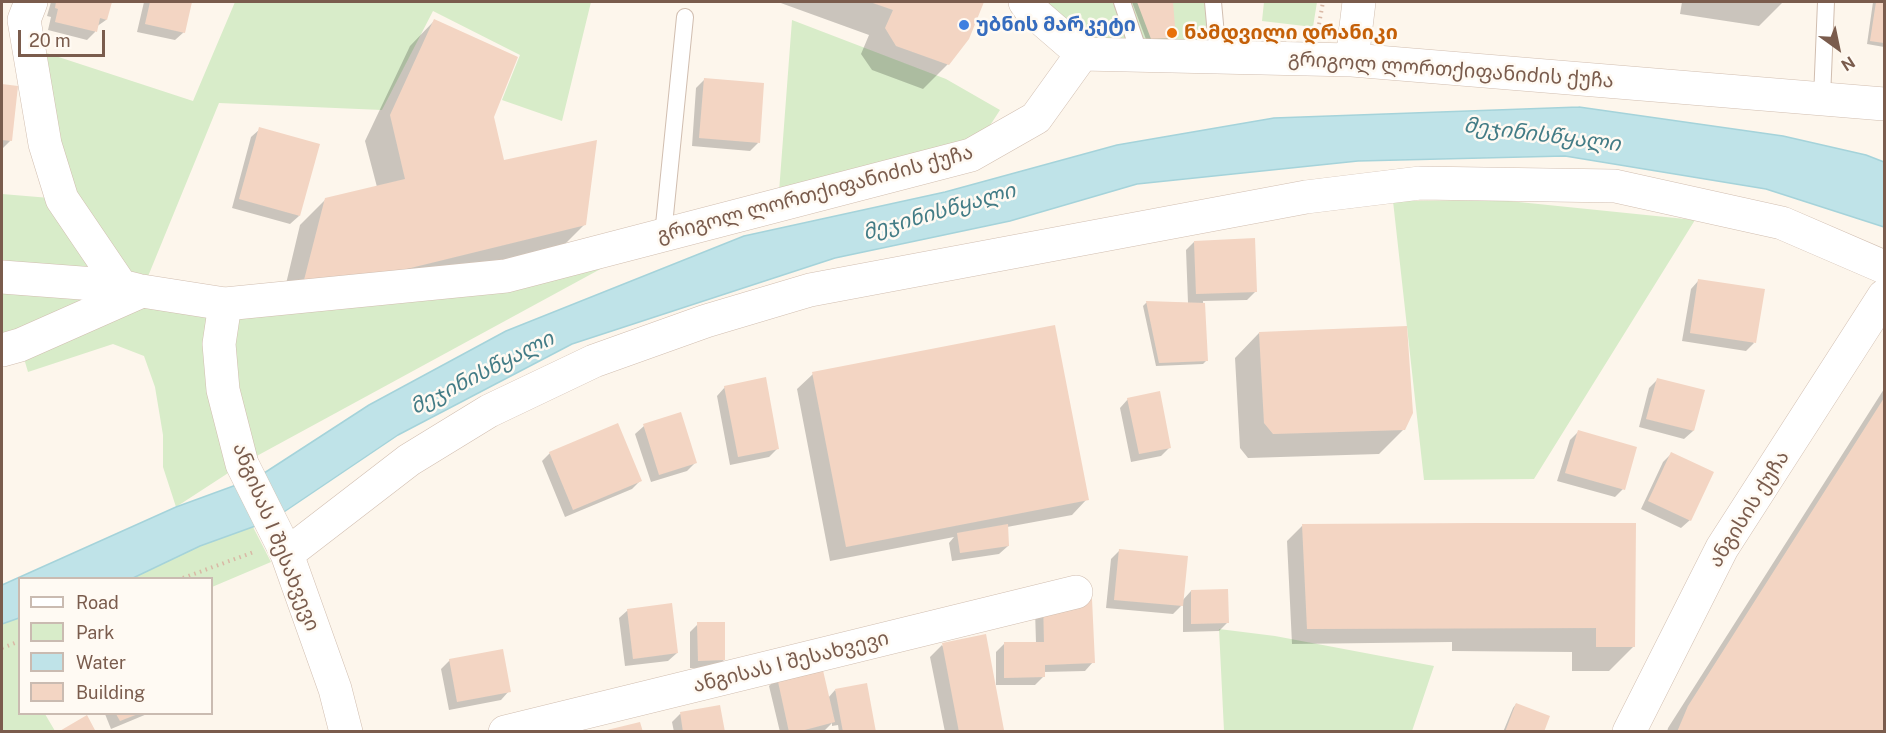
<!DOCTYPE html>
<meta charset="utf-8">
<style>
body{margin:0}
#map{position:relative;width:1886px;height:733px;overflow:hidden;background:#fdf6ec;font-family:"Public Sans",sans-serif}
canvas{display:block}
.frame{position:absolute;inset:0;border:3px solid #7a5c4d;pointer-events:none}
.legend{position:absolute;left:18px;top:577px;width:195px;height:138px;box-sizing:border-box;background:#fffaf3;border:2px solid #cabbb1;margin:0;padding:8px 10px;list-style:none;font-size:18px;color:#7a5c4d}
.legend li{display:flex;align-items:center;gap:12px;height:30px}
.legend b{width:30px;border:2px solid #cabbb1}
.north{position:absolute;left:1808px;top:18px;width:60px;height:60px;-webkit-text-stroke:4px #fffaf3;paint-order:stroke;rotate:147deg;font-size:16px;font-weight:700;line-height:24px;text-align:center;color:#7a5c4d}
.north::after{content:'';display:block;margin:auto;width:21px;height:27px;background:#7a5c4d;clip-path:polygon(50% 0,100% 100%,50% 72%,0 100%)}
.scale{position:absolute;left:18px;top:30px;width:87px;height:27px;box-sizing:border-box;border:3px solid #7a5c4d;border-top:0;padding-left:8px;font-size:18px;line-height:21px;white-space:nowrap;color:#7a5c4d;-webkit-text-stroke:4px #fffaf3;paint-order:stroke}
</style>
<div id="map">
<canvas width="1886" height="733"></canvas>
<div class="frame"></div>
<ul class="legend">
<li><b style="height:8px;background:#fff"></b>Road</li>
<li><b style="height:16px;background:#d8ecc9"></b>Park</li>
<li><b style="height:16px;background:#bfe3e8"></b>Water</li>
<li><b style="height:16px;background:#f3d5c3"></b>Building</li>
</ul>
<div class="north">N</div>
<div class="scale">20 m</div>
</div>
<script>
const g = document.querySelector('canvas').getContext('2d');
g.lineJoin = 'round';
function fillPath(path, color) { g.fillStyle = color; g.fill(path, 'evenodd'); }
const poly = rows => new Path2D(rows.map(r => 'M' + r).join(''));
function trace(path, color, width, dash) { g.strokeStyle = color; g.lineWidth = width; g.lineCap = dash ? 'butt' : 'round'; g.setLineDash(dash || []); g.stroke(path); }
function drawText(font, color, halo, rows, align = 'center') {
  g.font = font + ' "Public Sans","Noto Sans Georgian",sans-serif'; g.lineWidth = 5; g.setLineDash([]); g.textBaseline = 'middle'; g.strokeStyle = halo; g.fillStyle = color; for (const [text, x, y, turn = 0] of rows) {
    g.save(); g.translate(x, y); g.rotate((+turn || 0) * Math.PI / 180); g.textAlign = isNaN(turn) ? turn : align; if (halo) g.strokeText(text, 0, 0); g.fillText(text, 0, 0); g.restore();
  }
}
fillPath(poly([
 [235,2,591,2,562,121,502,100,520,55,433,11,382,110,219,103,142,291,225,304,663,235,242,464,176,507,163,467,163,435,155,387,144,356,113,344,28,372,20,345,2,350,2,194,62,199,28,47,193,101],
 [1025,2,1213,2,1218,57,1082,54],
 [1264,2,1317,2,1313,27,1262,21],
 [792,20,946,79,1000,110,971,155,778,205],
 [1499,200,1695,220,1534,479,1424,480,1393,201],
 [253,527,271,562,212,587,212,578,133,578,200,546],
 [19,618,20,714,45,714,55,731,2,731,2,624],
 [1219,629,1275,636,1434,666,1412,731,1224,731]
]), '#d8ecc9');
const water = poly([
 [1579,107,1783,136,1866,155,1884,162,1884,227,1766,189,1565,156,1358,161,1137,184,1010,221,835,258,572,344,398,435,272,520,200,546,133,578,20,578,19,618,2,624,2,585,176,507,258,477,369,405,506,331,744,236,945,192,1117,145,1274,118,1579,107]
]);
fillPath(water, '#bfe3e8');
trace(water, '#a5d3da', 1.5);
fillPath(poly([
 [51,2,110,2,106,20,96,27,95,32,87,40,48,30,51,17,47,16],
 [144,2,190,2,184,32,175,40,137,32],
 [778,2,982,2,968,38,948,64,923,89,872,70,861,54,869,35],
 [1132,2,1172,2,1174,38,1170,42,1147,42],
 [1682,2,1783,2,1759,26,1680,14],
 [1873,2,1884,2,1884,47,1867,44],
 [434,21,493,117,502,162,585,224,560,249,280,309,300,225,326,199,377,187,365,141,410,46],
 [704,80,758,143,750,151,692,146,696,88],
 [2,85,17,87,11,140,2,149],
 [260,129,299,216,290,224,232,208,251,137],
 [1194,242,1256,291,1247,300,1203,301,1207,360,1203,364,1156,366,1143,306,1147,302,1188,303,1186,250],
 [1699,280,1754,343,1746,351,1682,341,1691,289],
 [1259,333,1404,429,1379,454,1248,458,1240,448,1235,358],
 [813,374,1087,499,1072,515,1007,527,1008,546,999,554,952,561,949,543,954,537,830,561,797,389],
 [1658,379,1703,391,1693,431,1684,439,1639,427,1649,388],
 [725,387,778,448,769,457,730,465,717,396],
 [1884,389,1884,732,1667,732,1668,728],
 [1128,399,1170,447,1161,456,1131,462,1120,408],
 [644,426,695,463,687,471,651,482,635,434],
 [1578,432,1623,489,1615,497,1557,481,1570,440],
 [550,453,640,481,632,489,565,517,542,461],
 [1671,454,1690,520,1681,528,1641,509,1663,462],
 [1477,524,1634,646,1609,671,1572,671,1572,652,1452,651,1452,642,1292,644,1287,541,1302,526],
 [1119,551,1182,601,1191,591,1227,623,1219,631,1183,632,1183,604,1173,614,1106,608,1111,559],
 [1044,602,1093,662,1085,671,1044,672,1043,677,1035,685,996,685,996,652,1004,644,1036,643,1035,610],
 [628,610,677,653,668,661,625,666,619,618],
 [698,624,724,660,715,668,690,668,690,632],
 [942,645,1003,730,1001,732,945,732,930,657],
 [450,660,509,691,501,700,449,710,441,669],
 [777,678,828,698,835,690,875,732,839,732,838,725,832,726,832,723,825,730,820,732,780,732,769,686],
 [1516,704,1542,732,1503,732,1513,708],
 [105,714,147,714,111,729],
 [680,714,723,732,674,732,672,722]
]), '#0003');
fillPath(poly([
 [56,2,112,2,107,20,100,18,97,32,55,22,58,9,55,8],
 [150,2,192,2,185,33,145,24],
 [870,2,984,2,969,39,949,65,896,46,885,28,893,10],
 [1137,2,1173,2,1176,38,1151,39],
 [1876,2,1884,2,1884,43,1870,41],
 [434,19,518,57,494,117,504,160,597,140,586,225,329,288,303,284,325,198,405,179,390,115],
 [704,78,764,83,760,143,699,138],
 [2,84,18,86,12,141,2,140],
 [259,127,320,144,300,216,239,199],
 [1255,238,1257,292,1196,294,1194,241],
 [1698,279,1765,289,1756,343,1690,333],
 [1146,301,1205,303,1208,361,1159,363],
 [1055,325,1089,500,846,547,812,372],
 [1407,326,1413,413,1405,430,1273,434,1264,423,1259,332],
 [766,377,779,449,738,457,724,386],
 [1657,378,1705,390,1694,431,1646,419],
 [1160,391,1171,448,1139,454,1127,398],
 [1884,398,1884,732,1677,732,1688,706],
 [681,412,697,463,659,475,643,424],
 [618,423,642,481,573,510,549,452],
 [1578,430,1637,447,1625,490,1565,473],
 [1671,452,1714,472,1691,521,1648,501],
 [1477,523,1636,523,1635,647,1596,647,1596,628,1307,629,1302,524],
 [1008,524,1009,546,960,553,957,533],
 [1119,549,1188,556,1183,606,1114,600],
 [1228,589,1229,623,1191,624,1191,590],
 [1092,599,1095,663,1045,665,1045,677,1004,678,1004,642,1044,642,1043,600],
 [672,603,678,653,633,659,627,609],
 [697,622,725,622,725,660,698,661],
 [986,634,1004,730,959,732,942,643],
 [503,649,511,692,457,702,449,659],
 [822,666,835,722,797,732,789,732,777,677],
 [867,683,876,732,843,732,835,689],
 [1516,703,1550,716,1544,732,1505,732],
 [720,705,725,732,683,732,680,712],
 [116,714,138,714,120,721],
 [87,715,96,732,58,732],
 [640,722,643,732,608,732,607,730]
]), '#f3d5c3');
const lane = poly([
 [1122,2,1140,55],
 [1213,2,1218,57],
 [1822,98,1826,2],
 [663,235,685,17]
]);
const street = poly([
 [31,2,24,20,45,144,62,199,121,286],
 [1025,2,1030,9,1082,54],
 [1352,60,1359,2],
 [2,277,121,286,137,290],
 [225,304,219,344,223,390,242,464,287,554,335,689,346,732],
 [2,350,20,345,142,291,225,304,506,276,971,155,1036,118,1082,54,1352,60,1884,104],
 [287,554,409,460,489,411,594,361,706,321,810,290,1306,197,1420,183,1615,186,1782,223,1884,267],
 [505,732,1076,592],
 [1629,732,1722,548,1884,296]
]);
trace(lane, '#d1beb0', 18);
trace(street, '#d1beb0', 34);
trace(poly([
 [1318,30,1323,2],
 [183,578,254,552],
 [2,648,20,641]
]), '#d9b8a5', 4, [1.5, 4.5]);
trace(lane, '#fff', 16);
trace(street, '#fff', 33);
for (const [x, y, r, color] of [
 [964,25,6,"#3f7fe0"],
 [1172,33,6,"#e8710a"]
]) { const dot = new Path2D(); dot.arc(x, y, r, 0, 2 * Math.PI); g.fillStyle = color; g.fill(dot); trace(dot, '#fffaf3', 2); }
drawText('bold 20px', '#366cbe', '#fffaf3', [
 ["უბნის მარკეტი",976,25]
], 'left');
drawText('bold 20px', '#c56008', '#fffaf3', [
 ["ნამდვილი დრანიკი",1184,33]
], 'left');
drawText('20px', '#7a5c4d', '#fffaf3', [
 ["გრიგოლ ლორთქიფანიძის ქუჩა",1451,70,4],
 ["გრიგოლ ლორთქიფანიძის ქუჩა",815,194,-15],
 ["ანგისის ქუჩა",1749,509,-58],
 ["ანგისას I შესახვევი",276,537,68],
 ["ანგისას I შესახვევი",791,662,-14]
]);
drawText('italic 21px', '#437c86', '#fffaf3', [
 ["მეჯინისწყალი",1542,135,7],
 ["მეჯინისწყალი",939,212,-16],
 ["მეჯინისწყალი",482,373,-27]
]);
</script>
